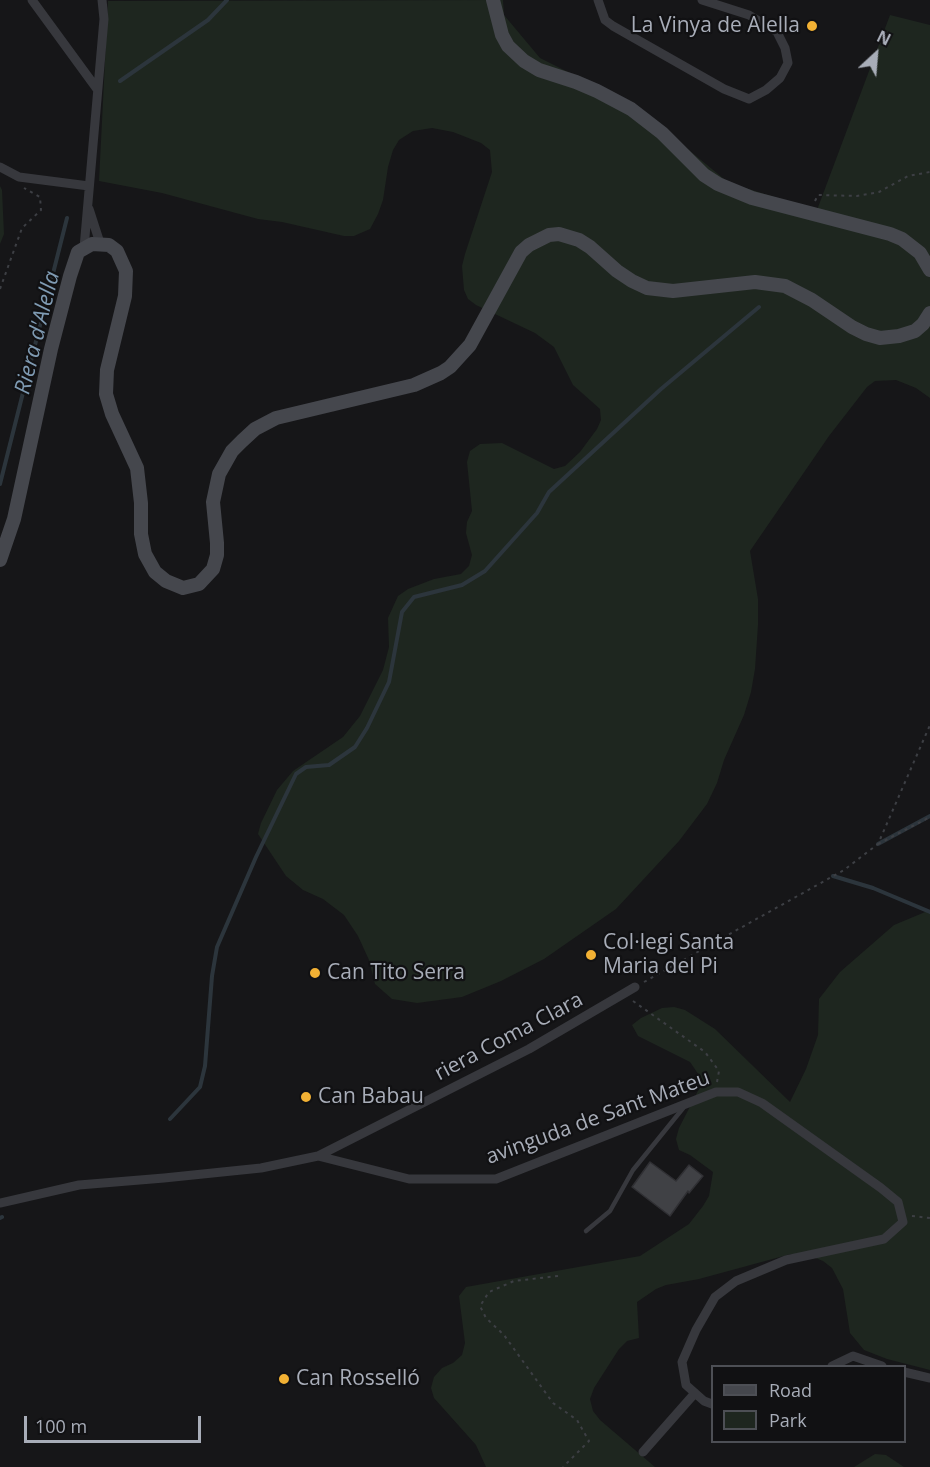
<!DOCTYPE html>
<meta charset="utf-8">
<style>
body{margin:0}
#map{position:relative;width:930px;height:1467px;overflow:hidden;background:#161618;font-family:"Open Sans",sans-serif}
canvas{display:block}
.legend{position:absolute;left:711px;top:1365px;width:195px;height:78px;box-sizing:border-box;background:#111113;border:2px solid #4d4f55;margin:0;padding:8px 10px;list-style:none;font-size:18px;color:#a8adb8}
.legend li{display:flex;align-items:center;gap:12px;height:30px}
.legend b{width:30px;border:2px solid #4d4f55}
.north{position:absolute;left:846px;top:24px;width:60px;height:60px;-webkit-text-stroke:4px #111113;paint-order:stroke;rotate:26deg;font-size:16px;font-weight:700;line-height:24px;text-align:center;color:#a8adb8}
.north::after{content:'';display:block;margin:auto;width:21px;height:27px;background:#a8adb8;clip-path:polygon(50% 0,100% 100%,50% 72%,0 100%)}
.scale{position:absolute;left:24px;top:1416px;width:177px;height:27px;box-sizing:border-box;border:3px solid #a8adb8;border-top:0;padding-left:8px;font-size:18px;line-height:21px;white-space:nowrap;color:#a8adb8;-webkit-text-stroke:4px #111113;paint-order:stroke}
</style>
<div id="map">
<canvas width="930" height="1467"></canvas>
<ul class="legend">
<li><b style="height:8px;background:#45474d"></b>Road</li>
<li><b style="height:16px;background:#1e261f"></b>Park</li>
</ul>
<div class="north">N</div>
<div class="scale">100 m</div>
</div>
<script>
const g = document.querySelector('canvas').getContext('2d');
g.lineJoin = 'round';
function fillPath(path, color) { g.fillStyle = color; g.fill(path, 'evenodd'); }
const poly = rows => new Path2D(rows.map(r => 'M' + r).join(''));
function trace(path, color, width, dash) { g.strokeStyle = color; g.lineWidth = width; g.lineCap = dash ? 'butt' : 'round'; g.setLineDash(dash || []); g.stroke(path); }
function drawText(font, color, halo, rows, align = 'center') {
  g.font = font + ' "Open Sans",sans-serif'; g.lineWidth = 4.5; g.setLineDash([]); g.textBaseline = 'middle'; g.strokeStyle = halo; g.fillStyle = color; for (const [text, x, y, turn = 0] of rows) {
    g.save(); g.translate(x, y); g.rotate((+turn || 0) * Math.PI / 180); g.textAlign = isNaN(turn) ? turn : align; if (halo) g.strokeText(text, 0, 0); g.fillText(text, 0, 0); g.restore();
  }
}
fillPath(poly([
 [503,0,504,15,540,58,634,105,729,183,817,210,890,15,930,25,930,398,916,388,896,380,875,381,867,387,829,436,750,551,758,599,758,625,755,669,751,692,744,715,724,760,717,783,707,804,679,841,616,909,544,959,501,981,462,997,417,1003,392,999,375,984,369,960,358,936,344,915,323,899,303,890,286,876,258,834,261,823,277,790,293,771,343,737,360,716,383,670,389,647,388,618,398,596,408,589,434,579,461,574,469,566,472,555,466,533,467,522,472,511,467,462,470,451,480,444,502,443,554,469,565,466,580,452,597,429,601,420,600,409,573,385,554,347,535,333,476,305,468,299,464,290,462,266,465,254,492,172,490,150,481,143,453,132,432,128,413,131,399,140,393,150,388,167,383,200,378,214,370,229,354,236,344,236,282,222,258,219,162,193,99,181,108,1],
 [0,186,2,190,4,234,0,244],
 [930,910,930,1370,887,1359,864,1350,850,1333,843,1289,832,1268,823,1261,813,1257,791,1254,699,1279,666,1285,656,1289,637,1302,639,1338,627,1341,619,1349,594,1388,590,1399,593,1411,600,1420,655,1467,486,1467,476,1445,434,1398,431,1388,434,1377,442,1368,453,1363,462,1355,465,1343,459,1296,466,1287,640,1256,689,1224,703,1206,709,1196,713,1172,690,1155,679,1150,676,1139,679,1128,703,1081,690,1062,638,1036,632,1025,641,1018,662,1008,674,1007,685,1010,715,1029,790,1102,806,1069,818,1035,819,999,840,972,894,925],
 [875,1454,886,1455,904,1467,854,1467]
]), '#1e261f');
trace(poly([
 [120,81,208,20,227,0],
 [0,484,67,218],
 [878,844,930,816],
 [833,876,873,888,930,912],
 [170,1119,200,1087,205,1066,212,976,217,947,256,857,296,774,306,767,329,765,355,747,367,728,389,682,402,612,414,597,462,585,485,571,537,513,549,492,661,389,759,307],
 [0,1218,2,1217]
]), '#2c353c', 4);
const building = poly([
 [650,1162,676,1181,689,1165,703,1176,689,1193,688,1191,670,1216,632,1187,650,1162]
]);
fillPath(building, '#404145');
trace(building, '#303034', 1.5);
trace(poly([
 [815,201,818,195,857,196,879,192,908,176,930,172],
 [0,289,22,228,41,210,40,197,24,188],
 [878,844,930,817],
 [644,982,844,870,878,844,930,725],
 [633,1001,705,1052,719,1071,717,1082],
 [912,1216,930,1218],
 [558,1276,514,1281,489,1292,480,1306,486,1318,504,1335,553,1403,577,1420,589,1441,563,1467]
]), '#3d3f44', 2, [3, 4.5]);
trace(poly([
 [586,1231,610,1211,633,1170,684,1107]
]), '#37383d', 4.5);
trace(poly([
 [32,0,97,89],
 [598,0,605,20,613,26,724,89,749,99,766,90,780,78,788,63,785,48,777,32,749,15,702,0],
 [0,167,19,177,89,186],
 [89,209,100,243],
 [84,248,104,19,102,0],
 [318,1156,409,1179,496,1179,716,1092,738,1092,762,1103,881,1188,898,1202,903,1222,884,1239,786,1260,736,1281,715,1297,696,1330,682,1362,686,1385,704,1401,712,1404],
 [0,1203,79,1185,164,1178,261,1168,318,1156,529,1049,635,987],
 [832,1366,853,1356,882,1366],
 [904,1372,930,1378],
 [643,1452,695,1393]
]), '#37383d', 9);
trace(poly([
 [493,0,502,35,508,46,524,61,539,70,576,82,597,91,631,109,662,133,704,175,718,184,752,198,890,234,902,239,920,253,930,270],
 [0,560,14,519,51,349,70,276,78,252,92,244,109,245,117,251,126,271,125,296,107,370,106,394,112,414,137,468,141,503,141,534,145,554,155,572,166,581,183,588,199,584,213,569,217,555,217,543,213,502,219,474,232,451,242,441,255,429,276,418,414,385,441,373,450,367,470,345,521,252,529,245,549,235,559,234,579,240,590,247,617,271,632,281,647,288,673,291,755,282,785,286,812,300,852,327,866,334,880,338,899,336,915,331,923,324,930,313]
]), '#45474d', 14);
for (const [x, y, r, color] of [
 [812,26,6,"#f2b134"],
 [591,955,6,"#f2b134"],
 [315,973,6,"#f2b134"],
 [306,1097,6,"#f2b134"],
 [284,1379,6,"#f2b134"]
]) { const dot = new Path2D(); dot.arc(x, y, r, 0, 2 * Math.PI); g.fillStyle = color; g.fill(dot); trace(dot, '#111113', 2); }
drawText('21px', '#a8adb8', '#111113', [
 ["La Vinya de Alella",800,26,"right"],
 ["Col·legi Santa",603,943],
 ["Maria del Pi",603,967],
 ["Can Tito Serra",327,973],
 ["Can Babau",318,1097],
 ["Can Rosselló",296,1379]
], 'left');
drawText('21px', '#a8adb8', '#111113', [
 ["riera Coma Clara",509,1037,-28],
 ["avinguda de Sant Mateu",598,1118,-20]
]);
drawText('italic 22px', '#7f9bb3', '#111113', [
 ["Riera d'Alella",38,333,-76]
]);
</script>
